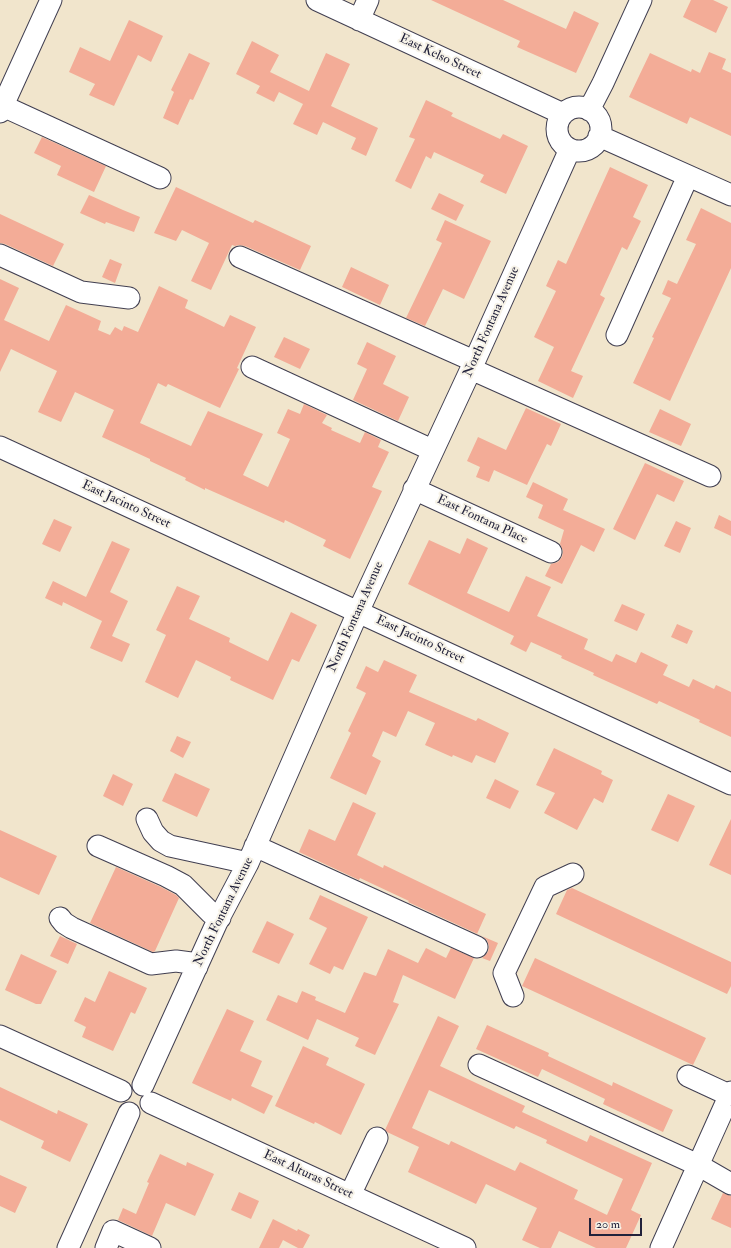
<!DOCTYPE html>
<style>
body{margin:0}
#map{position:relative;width:731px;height:1248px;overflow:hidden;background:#f1e5cc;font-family:"IM FELL Double Pica",serif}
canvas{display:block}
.scale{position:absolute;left:589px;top:1218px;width:53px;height:18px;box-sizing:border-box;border:2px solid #22223b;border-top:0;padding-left:5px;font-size:12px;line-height:14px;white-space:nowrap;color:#22223b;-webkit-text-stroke:3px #f7f3e8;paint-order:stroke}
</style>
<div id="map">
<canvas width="731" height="1248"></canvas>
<div class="scale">20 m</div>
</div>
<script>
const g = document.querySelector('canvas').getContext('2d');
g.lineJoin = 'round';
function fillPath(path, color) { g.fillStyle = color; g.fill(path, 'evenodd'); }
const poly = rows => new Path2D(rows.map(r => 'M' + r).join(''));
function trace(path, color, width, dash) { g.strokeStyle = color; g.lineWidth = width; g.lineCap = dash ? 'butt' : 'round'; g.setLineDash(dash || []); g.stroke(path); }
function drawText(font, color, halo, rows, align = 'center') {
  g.font = font + ' "IM FELL Double Pica",serif'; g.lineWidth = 4; g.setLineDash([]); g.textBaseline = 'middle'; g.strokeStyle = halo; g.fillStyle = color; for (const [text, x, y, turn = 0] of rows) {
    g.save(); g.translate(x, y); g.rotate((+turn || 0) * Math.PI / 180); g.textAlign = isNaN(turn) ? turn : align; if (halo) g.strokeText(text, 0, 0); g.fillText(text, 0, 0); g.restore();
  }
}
fillPath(poly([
 [431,0,503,0,566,29,574,11,599,23,576,73,517,47,520,41],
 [691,0,713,0,728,7,716,33,683,17],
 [129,20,163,36,151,62,138,55,114,106,89,95,95,84,69,72,80,47,110,61],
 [252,41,279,55,270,72,309,91,326,53,350,64,331,106,378,128,366,156,351,149,356,138,323,122,317,135,293,124,303,104,279,92,274,102,256,93,260,86,236,74],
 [709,52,726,59,722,69,731,73,731,136,690,117,687,124,629,97,650,53,691,72,692,69,700,73],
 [189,53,210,63,193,100,190,99,178,125,163,118,174,92,171,90],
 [426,100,453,113,451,116,500,139,503,134,528,146,506,194,480,182,484,175,434,152,431,159,426,156,411,189,395,181,415,139,409,137],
 [42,137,106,166,94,192,57,175,61,166,34,153],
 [610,167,648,185,633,217,641,221,627,250,622,247,600,295,605,298,571,371,583,376,573,398,538,381,554,347,534,337,556,291,546,286,558,260,566,264],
 [176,187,253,223,255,220,311,246,300,270,245,246,239,245,235,246,232,245,211,290,191,281,209,243,182,230,176,241,154,233],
 [439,193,464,205,456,221,431,209],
 [89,195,123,210,140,217,134,232,106,222,105,224,80,213],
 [701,208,731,223,731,268,670,401,633,383,654,338,652,337,671,298,662,294,668,280,677,284,696,244,686,240],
 [0,214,64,244,53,266,5,244,0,243],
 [445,220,491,241,464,299,443,289,425,326,406,318,442,243,436,240],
 [110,259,122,264,115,283,102,277],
 [351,267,389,285,380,305,342,287],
 [0,279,19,288,4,320,49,341,66,305,101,321,98,330,110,335,115,327,122,331,124,326,138,332,159,286,188,300,185,308,224,327,230,315,256,327,237,368,239,369,220,408,168,384,166,387,158,383,140,423,191,446,208,411,263,434,243,475,268,487,290,439,277,433,288,409,300,414,304,404,327,415,322,423,332,428,331,430,360,443,365,432,381,440,378,447,389,452,372,487,382,491,350,559,323,546,326,540,285,520,284,523,205,488,205,490,185,480,186,478,150,461,150,459,102,437,114,410,75,392,61,422,38,412,57,371,11,349,0,372],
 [284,337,310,349,300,369,274,357],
 [367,342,396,356,383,384,409,397,398,421,353,400,367,369,357,364],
 [526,408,561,424,551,446,547,444,527,485,494,470,489,482,476,477,480,467,467,461,478,437,506,450],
 [660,409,691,424,681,446,649,432],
 [645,463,684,481,674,502,657,494,635,540,613,529],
 [533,482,568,499,563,510,605,529,594,552,581,545,562,584,545,576,551,564,558,562,562,557,563,551,560,544,564,530,538,518,543,505,526,497],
 [719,515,731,521,731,536,714,528],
 [54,519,72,527,60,552,42,544],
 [676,521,691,528,680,553,664,546],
 [467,538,488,548,467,593,509,612,526,576,551,587,537,616,588,639,584,649,612,662,616,654,636,663,641,652,668,665,663,675,689,687,693,679,714,689,716,685,731,692,731,737,699,722,700,720,659,701,657,704,593,675,594,673,561,658,562,656,531,642,526,652,510,644,514,636,408,584,429,540,460,554],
 [112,541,130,549,110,592,128,601,112,636,130,644,122,662,90,648,102,621,63,602,62,606,45,598,53,581,86,597],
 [177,586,200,596,189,619,230,638,229,642,268,661,291,612,317,625,299,662,292,659,273,700,230,680,231,677,196,660,178,698,145,682,166,635,156,630],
 [622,604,645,614,637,631,614,621],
 [677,624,693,631,687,644,671,637],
 [384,660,417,675,409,692,476,721,478,718,509,733,495,763,476,755,472,763,453,755,452,757,425,745,435,723,408,711,396,737,383,731,372,756,381,761,366,795,330,778,351,733,348,731,366,693,356,688,366,666,378,672],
 [177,736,191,742,183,758,170,751],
 [554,748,602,771,601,774,613,780,603,803,594,798,577,830,544,813,555,793,536,785],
 [175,773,210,789,197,817,162,801],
 [113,774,133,784,123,806,103,796],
 [495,779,519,791,510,809,486,798],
 [668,794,695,806,678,842,651,830],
 [353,802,376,813,357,855,383,868,384,865,486,914,477,934,498,943,490,961,482,958,488,952,489,946,487,940,482,936,408,902,409,901,360,878,359,880,299,852,309,829,335,841],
 [731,819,731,875,709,865],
 [0,830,57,856,39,895,0,877],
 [116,867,161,887,176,895,179,898,155,951,153,952,90,923],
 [572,888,731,962,731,986,727,994,556,914,567,890],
 [320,895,368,917,343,970,334,966,330,974,309,964,327,928,309,919],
 [267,921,294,934,279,964,252,952],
 [60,936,77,944,68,964,50,956],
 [426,948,446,958,451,948,474,958,455,999,403,975,393,1002,399,1004,375,1055,355,1046,359,1038,317,1019,308,1040,266,1020,278,995,297,1003,302,991,316,997,315,1000,345,1013,364,972,376,976,388,949,418,963],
 [21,954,57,971,41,1004,36,1004,5,990],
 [535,958,706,1038,693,1065,522,986],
 [109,971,147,988,135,1014,131,1012,113,1051,82,1037,86,1027,74,1021,85,997,95,1002],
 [227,1009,254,1021,240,1051,262,1061,251,1086,273,1096,264,1114,232,1098,231,1101,192,1083],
 [438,1016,459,1026,440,1066,525,1106,522,1112,587,1142,590,1135,652,1163,631,1210,641,1215,626,1248,596,1248,559,1231,551,1248,540,1248,522,1240,537,1208,486,1184,476,1204,408,1172,419,1147,387,1132,385,1130],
 [429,1090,514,1129,516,1126,547,1140,546,1143,623,1179,607,1215,574,1199,578,1190,520,1162,515,1171,451,1141,449,1145,412,1128],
 [487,1025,549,1053,548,1056,612,1086,613,1082,673,1110,663,1132,603,1104,605,1099,542,1069,538,1077,476,1049],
 [303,1046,329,1058,326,1065,365,1084,341,1135,315,1122,314,1124,275,1106],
 [0,1087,57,1114,58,1110,88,1124,70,1162,41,1148,44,1141,0,1120],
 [160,1154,186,1166,187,1162,214,1174,195,1216,166,1203,152,1236,118,1220,123,1208,136,1214,149,1183,147,1182],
 [0,1175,27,1187,15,1213,0,1206],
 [239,1192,259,1201,251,1219,231,1210],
 [723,1193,731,1196,731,1228,711,1219],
 [273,1219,297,1231,298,1229,310,1235,303,1248,298,1248,283,1240,279,1248,259,1248]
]), '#f3ac97');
const minor = poly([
 [317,0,563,114],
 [359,20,368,0],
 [3,106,160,178],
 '557 129a22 22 0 1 1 44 0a22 22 0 1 1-44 0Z',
 [589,110,603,83,641,0],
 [0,112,51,0],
 [599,136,731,195],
 [0,255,81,292,129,298],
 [240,257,474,361],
 [617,335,688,176],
 [252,367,432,450],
 [471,369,710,476],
 [0,447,731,784],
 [414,489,551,552],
 [147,819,153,832,161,841,170,846,248,863],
 [98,846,166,876,183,885,211,913,220,918],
 [255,846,477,947],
 [60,918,64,923,72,928,151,964,176,961,191,963,197,967],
 [513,996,504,973,545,887,573,874],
 [0,1036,121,1091],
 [479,1065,698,1165,731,1184],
 [688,1076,729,1095],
 [143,1085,217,922,248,863,358,612,471,369,570,149],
 [151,1103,465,1248],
 [350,1195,377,1138],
 [68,1248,129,1113],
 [106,1248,113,1231,150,1248],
 [661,1248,731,1092]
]);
trace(minor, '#413f51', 23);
trace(minor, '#fff', 21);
drawText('13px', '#22223b', '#f7f3e8', [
 ["East Kelso Street",440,57,25],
 ["North Fontana Avenue",492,322,-66],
 ["East Jacinto Street",126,505,25],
 ["East Fontana Place",482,520,25],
 ["North Fontana Avenue",356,617,-66],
 ["East Jacinto Street",420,640,25],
 ["North Fontana Avenue",224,912,-64],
 ["East Alturas Street",308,1175,25]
]);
</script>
